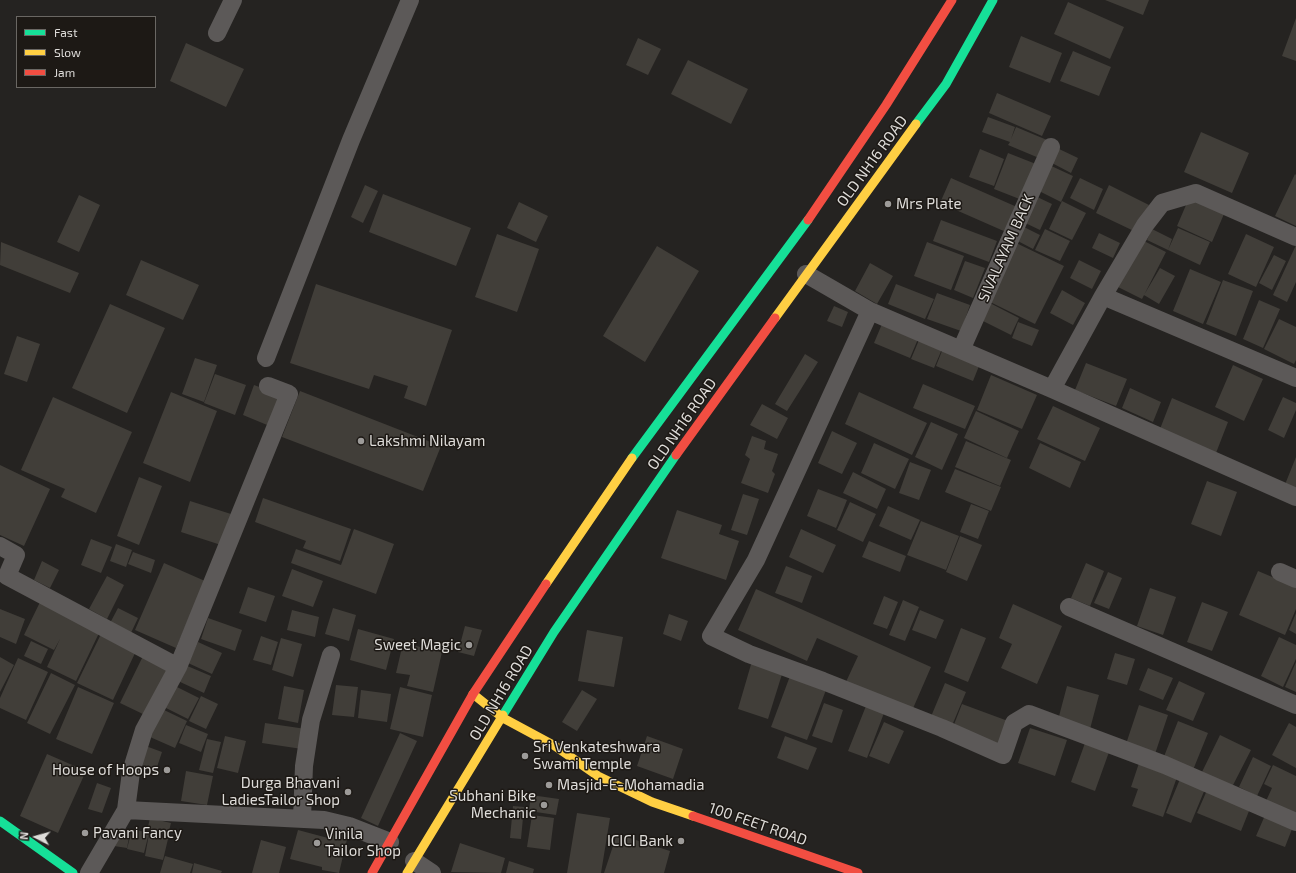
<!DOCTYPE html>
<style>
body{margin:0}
#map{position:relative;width:1296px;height:873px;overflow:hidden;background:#252321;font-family:"Exo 2",sans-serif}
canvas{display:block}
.legend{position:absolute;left:16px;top:16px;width:140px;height:72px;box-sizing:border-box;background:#1d1915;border:1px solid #6a6763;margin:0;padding:5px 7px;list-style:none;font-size:12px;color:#dedcd9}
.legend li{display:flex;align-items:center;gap:8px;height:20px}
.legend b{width:20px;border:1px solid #6a6763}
.north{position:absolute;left:16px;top:817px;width:40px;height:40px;-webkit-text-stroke:3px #1d1915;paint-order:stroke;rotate:276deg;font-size:11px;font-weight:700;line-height:16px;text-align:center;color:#dedcd9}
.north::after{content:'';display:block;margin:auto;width:14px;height:18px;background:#dedcd9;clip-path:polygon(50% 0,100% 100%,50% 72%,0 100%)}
</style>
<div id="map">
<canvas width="1296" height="873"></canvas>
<ul class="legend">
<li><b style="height:5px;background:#16e098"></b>Fast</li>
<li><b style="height:5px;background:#ffcf43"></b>Slow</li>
<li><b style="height:5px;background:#f24e42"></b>Jam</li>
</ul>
<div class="north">N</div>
</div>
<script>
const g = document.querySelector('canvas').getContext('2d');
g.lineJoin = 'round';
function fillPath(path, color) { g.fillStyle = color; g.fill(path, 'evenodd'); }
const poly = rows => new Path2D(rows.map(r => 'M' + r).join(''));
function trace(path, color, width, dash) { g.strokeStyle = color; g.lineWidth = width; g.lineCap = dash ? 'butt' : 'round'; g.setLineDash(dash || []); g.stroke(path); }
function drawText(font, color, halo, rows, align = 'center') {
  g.font = font + ' "Exo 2",sans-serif'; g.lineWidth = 3; g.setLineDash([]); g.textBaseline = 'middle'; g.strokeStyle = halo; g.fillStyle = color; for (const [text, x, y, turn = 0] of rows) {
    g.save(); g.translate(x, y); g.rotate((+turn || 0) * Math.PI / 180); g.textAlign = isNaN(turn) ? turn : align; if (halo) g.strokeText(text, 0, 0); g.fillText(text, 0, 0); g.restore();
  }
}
fillPath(poly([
 [1105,0,1149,0,1143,15],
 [1068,2,1124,27,1110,59,1054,34],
 [1296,18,1296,61,1282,56],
 [1021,36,1062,53,1050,83,1009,67],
 [638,38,661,49,648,75,626,65],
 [186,43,244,69,226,107,170,81],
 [1073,51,1111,67,1099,96,1060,81],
 [688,60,748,89,731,124,671,94],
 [997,93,1051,116,1042,136,989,113],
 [988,117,1015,127,1011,139,1016,127,1047,140,1039,158,1008,145,1010,142,982,132],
 [1201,132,1249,153,1232,193,1184,172],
 [1057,148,1078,158,1071,173,1050,162],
 [980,149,1004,159,994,186,969,177],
 [1008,153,1036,164,1022,200,994,189],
 [1047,164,1073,176,1061,202,1035,189],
 [1295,174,1296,175,1296,226,1275,216],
 [951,178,1017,207,1006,232,940,203],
 [1080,178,1103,189,1094,210,1070,198],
 [365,185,378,191,363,223,351,217],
 [1109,185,1149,205,1136,232,1096,213],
 [383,194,471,228,456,266,369,232],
 [79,195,100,205,79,252,57,242],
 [1033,195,1052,204,1040,230,1021,221],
 [1189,198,1224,214,1212,242,1177,226],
 [1062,201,1086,213,1072,240,1049,229],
 [519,202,548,216,536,242,507,228],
 [941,220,997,241,989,262,933,241],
 [1020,225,1040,235,1033,249,1014,239],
 [1178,228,1210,242,1200,265,1168,250],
 [1045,229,1070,241,1060,261,1035,250],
 [1152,229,1172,239,1168,250,1147,240],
 [1099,233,1120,243,1113,258,1092,248],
 [497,234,539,249,517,312,475,297],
 [1246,234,1274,247,1256,287,1228,274],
 [1142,240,1166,252,1142,299,1118,287],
 [1,242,79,273,70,293,0,265],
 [927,242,964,256,951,290,914,276],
 [1014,242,1064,266,1035,324,986,300],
 [1296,245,1296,282,1287,302,1273,295],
 [657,246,699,271,645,362,603,336],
 [1274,255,1286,261,1272,290,1259,283],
 [141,260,199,285,183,320,126,295],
 [1079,260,1101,271,1092,289,1070,278],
 [965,261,985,268,973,298,954,290],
 [870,263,893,276,877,304,855,291],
 [1160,268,1175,276,1159,304,1144,295],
 [1190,269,1221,282,1203,324,1173,311],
 [1223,280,1253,291,1236,336,1206,324],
 [316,284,452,330,426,406,404,398,408,386,374,375,369,389,290,363],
 [896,284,934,299,925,319,888,304],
 [1062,290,1085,303,1073,325,1050,313],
 [937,293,970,305,961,331,927,319],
 [1259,300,1280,309,1263,348,1243,339],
 [986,301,1019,318,1011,335,977,318],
 [110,304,165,328,127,413,72,388],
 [834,306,848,312,842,327,827,321],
 [1279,319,1296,327,1296,360,1294,364,1264,349],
 [1018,322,1039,330,1032,346,1012,338],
 [882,324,918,339,910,358,874,343],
 [17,336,40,344,27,382,4,374],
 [919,340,942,349,934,368,911,359],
 [944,346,981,361,973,381,936,366],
 [805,354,818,362,787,411,775,404],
 [195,358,217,365,204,402,182,394],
 [1086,363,1127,379,1116,406,1075,390],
 [1233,365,1263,379,1244,421,1215,407],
 [215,374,246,385,235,415,204,403],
 [991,375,1037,395,1022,429,977,410],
 [923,384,975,406,965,429,913,408],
 [254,385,284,396,272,427,243,415],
 [1130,388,1161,402,1153,422,1122,408],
 [300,391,441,446,423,491,282,437],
 [171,392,217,411,190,482,143,463],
 [859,392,927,423,912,455,845,424],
 [53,397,132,432,96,513,61,497,65,489,21,470],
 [1283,397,1296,403,1296,410,1284,438,1268,430],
 [1172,398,1228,422,1216,453,1160,429],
 [762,404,788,418,777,439,750,425],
 [1053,406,1100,428,1085,461,1037,439],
 [976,411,1019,431,1007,458,964,438],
 [931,422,958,434,942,470,915,457],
 [832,431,857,443,842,474,818,463],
 [752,436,766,441,764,449,778,454,772,471,775,474,768,493,741,483,750,459,745,455],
 [966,441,1011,460,1000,486,955,467],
 [874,443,909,459,895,489,861,473],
 [1040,443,1081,462,1070,488,1029,468],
 [1296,457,1296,491,1284,487],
 [910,462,931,470,919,500,899,493],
 [0,465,50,489,24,546,0,535],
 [955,469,1001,487,991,511,945,492],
 [853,472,886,489,877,509,843,493],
 [139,477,162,486,139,545,117,536],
 [1207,481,1237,492,1221,536,1191,524],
 [818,489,847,500,836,528,807,516],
 [743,494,759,499,747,535,731,530],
 [263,498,351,529,340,561,303,548,306,541,255,522],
 [190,501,231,514,221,545,181,532],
 [850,502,876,514,863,542,837,530],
 [971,504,989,511,978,539,960,532],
 [888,506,920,520,911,540,879,526],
 [677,510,722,525,719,534,739,541,726,580,661,558],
 [921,521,959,536,946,570,907,555],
 [354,529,394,544,376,594,291,563,296,549,341,565],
 [801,529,836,545,823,573,789,557],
 [960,536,982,545,967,581,946,572],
 [91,539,112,547,101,573,81,565],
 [869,541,906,556,900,572,862,557],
 [116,544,132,550,126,567,110,561],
 [133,552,155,560,151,573,128,564],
 [42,561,59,570,50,588,34,580],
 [164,563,205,581,176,648,135,630],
 [1086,563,1104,571,1090,606,1071,598],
 [786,566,812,576,802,603,775,593],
 [292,569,323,581,313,607,282,596],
 [1258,571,1296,587,1296,609,1285,635,1239,615],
 [1108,572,1122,578,1109,609,1094,603],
 [107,576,124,585,107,619,89,609],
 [248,587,275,596,266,622,239,613],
 [1150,588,1176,597,1163,635,1137,626],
 [756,589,931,667,911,713,845,684,858,656,817,638,807,661,738,630],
 [884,596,898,602,887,629,873,624],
 [41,600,100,631,76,681,47,667,60,639,54,650,24,635],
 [903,600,919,607,905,641,889,635],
 [1202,602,1228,612,1212,651,1187,642],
 [1013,604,1062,626,1037,684,1001,668,1012,644,999,638],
 [118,608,138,618,130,635,109,625],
 [333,608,356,615,349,641,325,634],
 [0,609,25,619,16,644,0,637],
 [292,610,319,617,315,637,287,630],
 [920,610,944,620,936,639,912,630],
 [1296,613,1296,634,1289,630],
 [669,614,688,621,681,641,663,634],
 [208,618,242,630,235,651,201,639],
 [465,626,482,630,474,656,458,652],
 [961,628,986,638,968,682,944,672],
 [358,629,394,639,386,670,350,660],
 [587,630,623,637,614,687,578,681],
 [101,634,136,651,113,700,77,683],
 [261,636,278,642,271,665,253,660],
 [1279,637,1296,645,1296,659,1283,687,1261,676],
 [281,638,302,644,293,677,272,670],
 [31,641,48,649,41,664,24,656],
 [198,642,222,653,212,674,188,663],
 [403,643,442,652,433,692,407,686,410,675,396,673],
 [1115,653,1135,659,1127,685,1107,679],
 [144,654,169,666,145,715,120,703],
 [0,657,14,665,0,692],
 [18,658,48,672,26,720,0,708,0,698],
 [752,661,783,671,768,719,738,709],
 [1296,662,1296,692,1285,687],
 [185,665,211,676,204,693,178,681],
 [1148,668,1173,678,1163,700,1139,690],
 [51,673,75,685,50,734,27,723],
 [790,676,826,690,807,740,771,727],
 [1179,681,1205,693,1193,721,1166,710],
 [945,683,966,692,951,728,930,719],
 [336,685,358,687,354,717,332,715],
 [175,686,199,698,188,719,164,707],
 [284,686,304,690,298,723,278,719],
 [1067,686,1099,695,1090,729,1058,720],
 [78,687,114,703,92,754,56,739],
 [400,687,432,695,423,737,390,729],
 [361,690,391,694,387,722,358,718],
 [582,690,597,699,577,731,562,722],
 [201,696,218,704,206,729,189,721],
 [824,703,843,710,832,743,812,736],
 [962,704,1008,721,999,744,953,727],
 [1139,705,1168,715,1155,754,1126,744],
 [866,706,884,713,867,758,848,751],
 [162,709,187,721,175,748,150,737],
 [1178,721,1208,733,1193,770,1163,759],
 [884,722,904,731,889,764,869,756],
 [265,723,306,729,302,749,262,743],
 [1289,723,1296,727,1296,768,1272,755],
 [186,725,208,734,201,752,179,743],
 [1030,728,1067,740,1055,776,1018,763],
 [400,733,417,741,378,826,361,818],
 [1220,735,1251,750,1232,787,1202,772],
 [225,736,246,741,238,773,217,768],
 [647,736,683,749,673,779,637,766],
 [785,736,817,748,808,770,777,758],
 [207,739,221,742,213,773,199,770],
 [1085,743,1109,752,1095,791,1071,782],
 [143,745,162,752,156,770,136,763],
 [47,754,86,771,58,833,20,816],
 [1253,757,1271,766,1257,796,1239,787],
 [1139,763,1177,777,1163,817,1132,806,1138,789,1131,787],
 [1273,765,1296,776,1296,815,1266,801,1272,788,1264,784],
 [186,771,213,776,207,805,181,801],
 [1180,779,1205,789,1191,823,1166,813],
 [97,783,111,788,102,813,88,809],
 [1208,788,1251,806,1241,831,1197,813],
 [531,795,559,799,556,815,529,811],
 [513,806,524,807,521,839,510,838],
 [577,813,610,818,601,873,567,873],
 [1266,813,1294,824,1285,847,1256,836],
 [532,815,554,818,550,850,527,847],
 [150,818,171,823,168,835,150,830,147,831],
 [132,829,149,833,144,853,127,849],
 [118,830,130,832,127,848,114,846],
 [298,830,328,838,330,831,348,835,339,873,322,870,322,867,290,859],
 [149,834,168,839,163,860,145,856],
 [617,834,670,851,664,873,604,873],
 [261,840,286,847,279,873,252,873],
 [460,843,505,858,501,873,451,872],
 [165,856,193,864,190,873,160,873],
 [509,861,534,869,533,873,506,873],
 [194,863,222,871,221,873,192,873]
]), '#413e39');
trace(poly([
 [217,33,233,0],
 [806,274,870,311,1052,389,1296,497],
 [1103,296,1296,378],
 [870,311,756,560,711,636,749,654,823,681,942,728,1003,755,1014,723,1029,714,1165,765,1296,822],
 [961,350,1051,147],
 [266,358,351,140,410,0],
 [1052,389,1103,296,1145,225,1162,203,1196,193,1296,237],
 [0,546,16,555,7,576,178,667],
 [1280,572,1296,579],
 [1069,607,1296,705],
 [126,810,324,820,349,826,390,842],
 [302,819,304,766,311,720,331,655],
 [414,861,432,873],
 [89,873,126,810,131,772,144,730,178,667,289,394,268,386]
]), '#5c5958', 18);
trace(poly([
 [916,124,946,84,993,0],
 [632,458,808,220],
 [503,715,554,632,676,455],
 [0,821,73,873]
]), '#16e098', 9);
trace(poly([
 [775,318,916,124],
 [546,584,632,458],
 [473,694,503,718,555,746,598,776,652,802,693,816],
 [407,873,503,715]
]), '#ffcf43', 9);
trace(poly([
 [808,220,886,105,952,0],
 [676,455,775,318],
 [693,816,858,873],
 [372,873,473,694,546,584]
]), '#f24e42', 9);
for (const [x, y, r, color] of [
 [888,204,4,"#9d9b99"],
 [361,441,4,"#9d9b99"],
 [469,645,4,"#9d9b99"],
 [525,756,4,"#9d9b99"],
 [167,770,4,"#9d9b99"],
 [549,785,4,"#9d9b99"],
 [348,792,4,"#9d9b99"],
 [544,805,4,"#9d9b99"],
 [85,833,4,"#9d9b99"],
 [681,841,4,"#9d9b99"],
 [317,843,4,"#9d9b99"]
]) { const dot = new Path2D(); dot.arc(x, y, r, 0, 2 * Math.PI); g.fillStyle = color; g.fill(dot); trace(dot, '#1d1915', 1.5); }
drawText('15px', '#dedcd9', '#1d1915', [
 ["OLD NH16 ROAD",872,161,-54],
 ["SIVALAYAM BACK",1006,248,-66],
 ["OLD NH16 ROAD",682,424,-55],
 ["OLD NH16 ROAD",501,693,-59],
 ["100 FEET ROAD",758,824,19]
]);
drawText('15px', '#dedcd9', '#1d1915', [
 ["Mrs Plate",896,204],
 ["Lakshmi Nilayam",369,441],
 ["Sweet Magic",461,645,"right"],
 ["Sri Venkateshwara",533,747],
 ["Swami Temple",533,764],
 ["House of Hoops",159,770,"right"],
 ["Durga Bhavani",340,783,"right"],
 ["LadiesTailor Shop",340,800,"right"],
 ["Masjid-E-Mohamadia",557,785],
 ["Subhani Bike",536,796,"right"],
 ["Mechanic",536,813,"right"],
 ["Pavani Fancy",93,833],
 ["Vinila",325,834],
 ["Tailor Shop",325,851],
 ["ICICI Bank",673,841,"right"]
], 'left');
</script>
